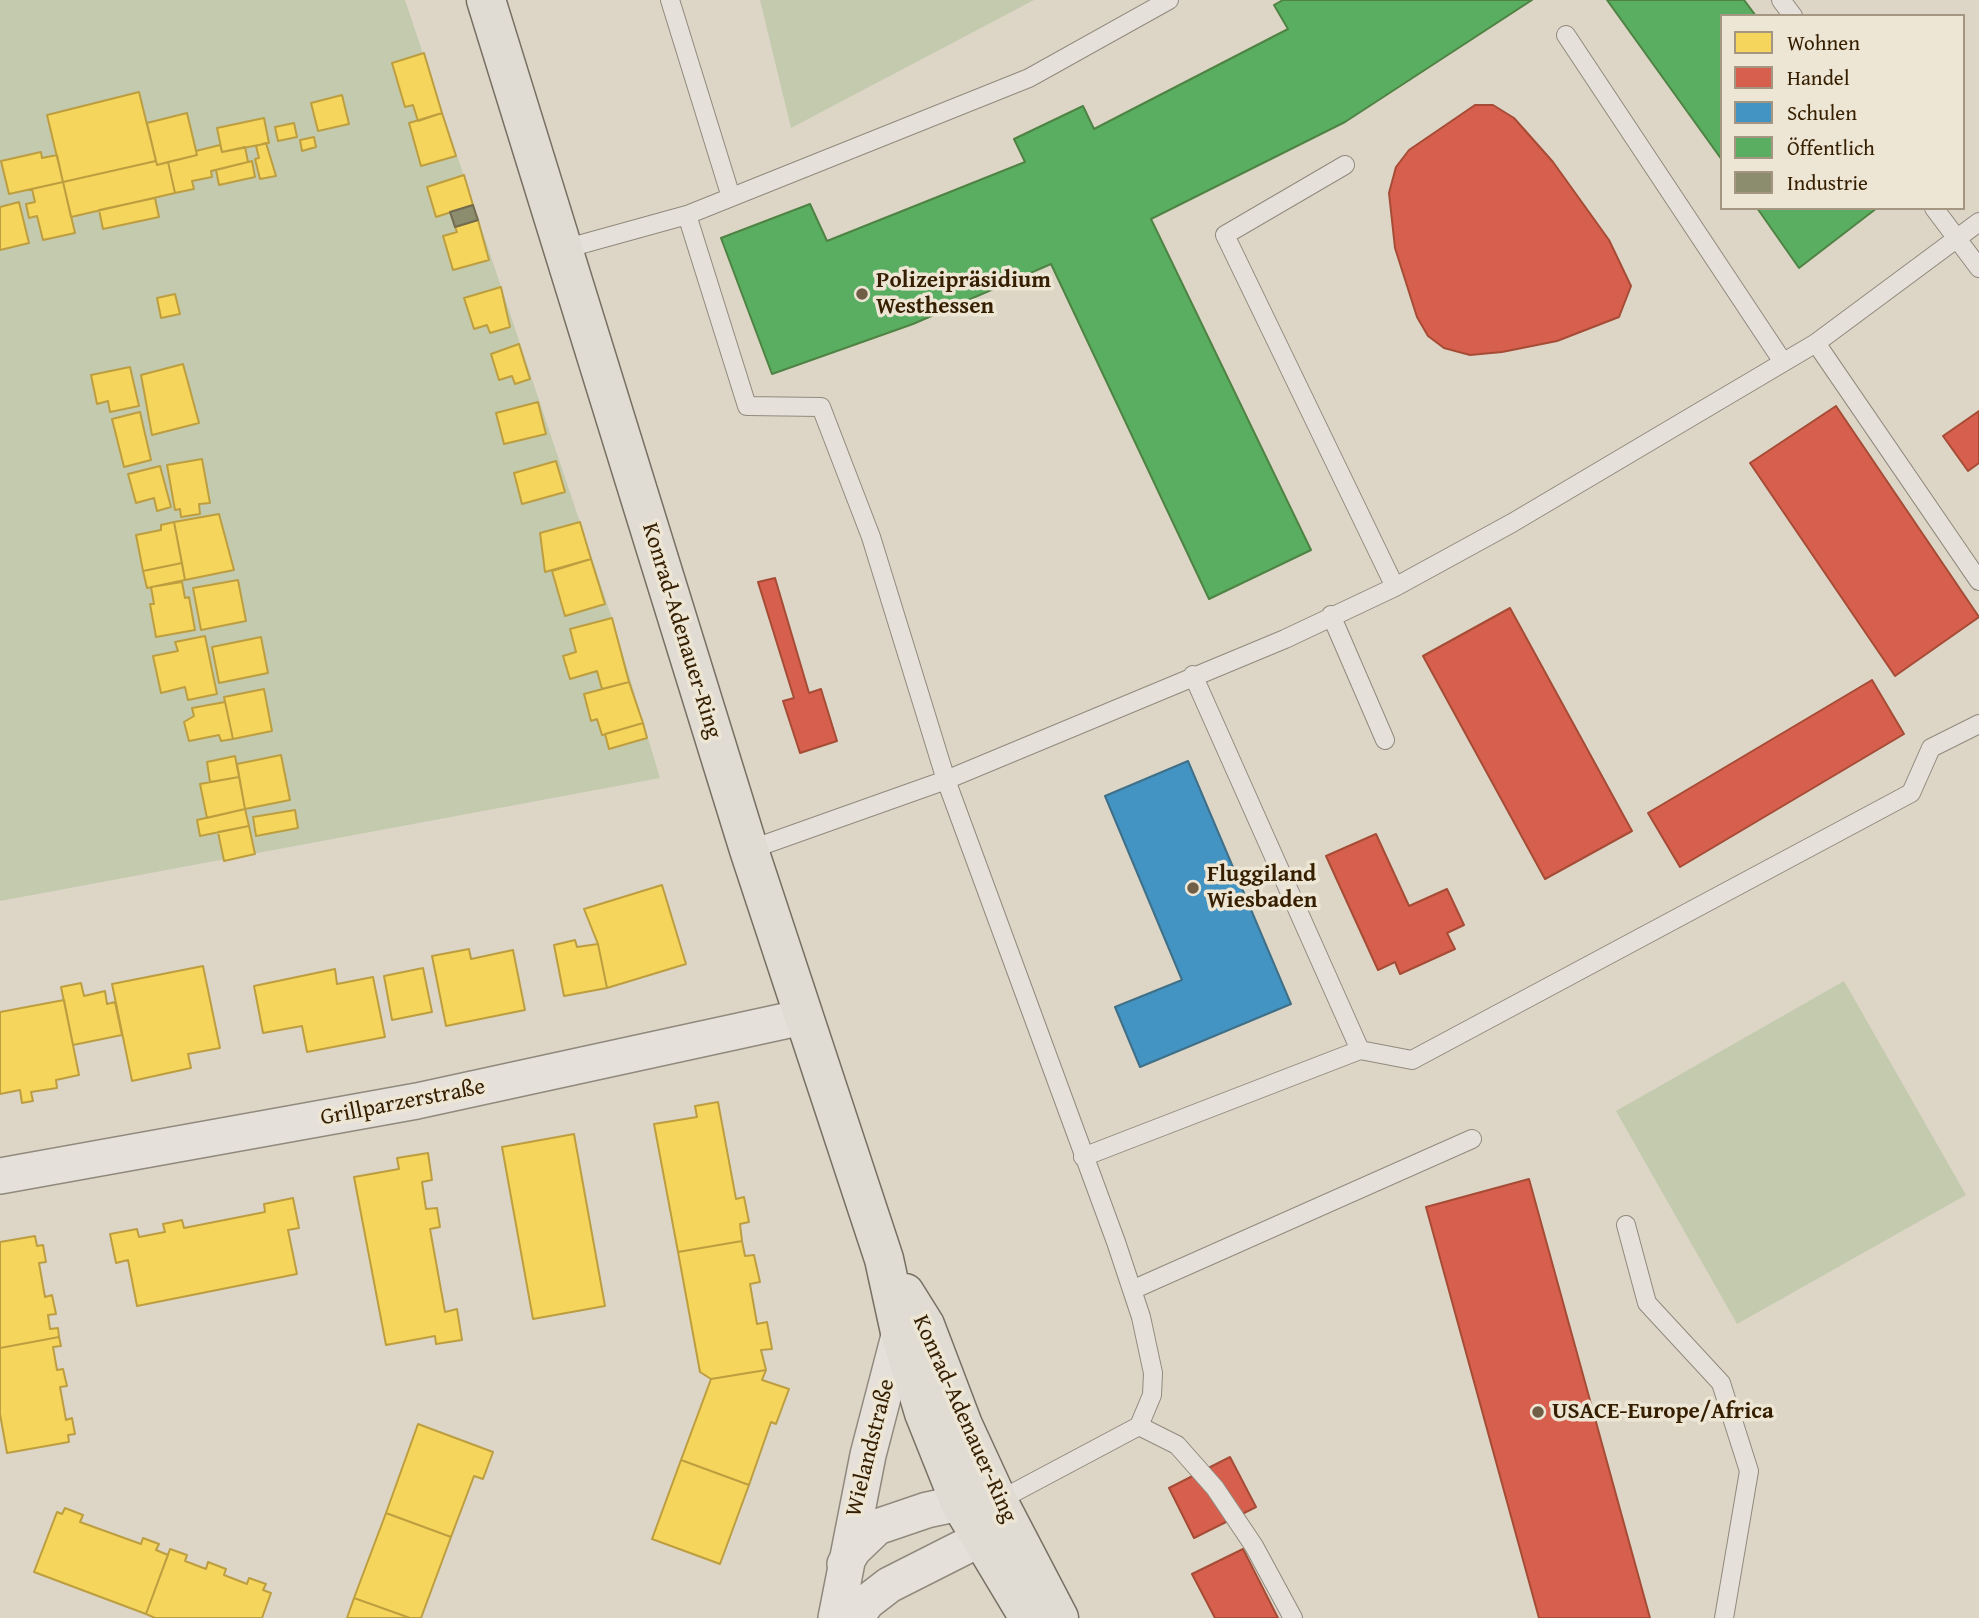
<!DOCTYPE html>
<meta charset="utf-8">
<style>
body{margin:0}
#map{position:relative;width:1979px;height:1618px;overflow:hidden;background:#ddd6c7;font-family:"Gentium Book Plus",serif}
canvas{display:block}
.legend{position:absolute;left:1720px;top:14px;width:245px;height:196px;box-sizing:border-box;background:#eee6d5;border:2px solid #a49680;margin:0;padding:9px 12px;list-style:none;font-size:21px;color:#351f00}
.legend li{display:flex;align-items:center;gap:14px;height:35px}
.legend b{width:35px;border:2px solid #a49680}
</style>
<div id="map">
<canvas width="1979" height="1618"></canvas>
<ul class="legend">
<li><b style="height:19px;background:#f6d55c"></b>Wohnen</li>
<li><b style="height:19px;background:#d6604d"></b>Handel</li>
<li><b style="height:19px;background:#4393c3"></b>Schulen</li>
<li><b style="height:19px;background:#5aae61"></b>Öffentlich</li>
<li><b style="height:19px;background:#8c8c6e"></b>Industrie</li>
</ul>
</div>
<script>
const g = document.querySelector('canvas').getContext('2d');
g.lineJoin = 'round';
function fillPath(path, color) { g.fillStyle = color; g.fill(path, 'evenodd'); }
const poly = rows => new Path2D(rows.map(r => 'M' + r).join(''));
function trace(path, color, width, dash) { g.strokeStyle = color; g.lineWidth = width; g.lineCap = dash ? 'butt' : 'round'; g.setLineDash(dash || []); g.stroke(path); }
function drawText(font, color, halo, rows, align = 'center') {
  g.font = font + ' "Gentium Book Plus",serif'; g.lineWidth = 7; g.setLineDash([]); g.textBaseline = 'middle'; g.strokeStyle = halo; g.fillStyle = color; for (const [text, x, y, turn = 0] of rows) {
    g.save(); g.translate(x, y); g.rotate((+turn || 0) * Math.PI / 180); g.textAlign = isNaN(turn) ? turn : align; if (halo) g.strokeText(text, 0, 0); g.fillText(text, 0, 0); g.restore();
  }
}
fillPath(poly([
 [0,0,405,0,612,618,660,778,0,901],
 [760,0,1034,0,791,128],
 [1844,981,1966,1195,1737,1324,1616,1111]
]), '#c3caad');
const homes = poly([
 [424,53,442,113,418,121,413,105,405,107,392,63,424,53],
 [139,92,156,161,63,182,47,115,139,92],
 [342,95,349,124,318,131,311,103,342,95],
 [187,113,197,155,157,165,147,123,187,113],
 [442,113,456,156,421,166,409,123,442,113],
 [264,118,269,143,222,152,217,128,264,118],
 [294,123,297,137,278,141,275,127,294,123],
 [314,137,316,147,302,151,300,140,314,137],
 [266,143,276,176,260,179,255,159,259,158,256,146,266,143],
 [220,145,222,152,245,147,248,162,211,171,212,177,192,181,194,189,175,193,168,162,197,155,196,151,220,145],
 [41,152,42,158,57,155,63,182,9,194,1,161,41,152],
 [156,161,157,165,168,162,175,193,71,217,63,182,156,161],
 [252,161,255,177,219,185,216,170,252,161],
 [464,175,473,205,436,217,427,187,464,175],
 [63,182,75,233,43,240,37,216,29,218,26,204,35,202,32,189,63,182],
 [155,198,159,217,103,229,99,210,155,198],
 [19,202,29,243,0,250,0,207,19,202],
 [478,220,489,260,453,270,443,236,457,232,455,227,478,220],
 [501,287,510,327,490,333,487,325,474,329,464,298,501,287],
 [175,294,180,314,161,318,157,298,175,294],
 [519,344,530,379,515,384,512,376,499,380,491,354,519,344],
 [183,364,199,423,152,435,141,375,183,364],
 [130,367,139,406,110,412,108,401,97,404,91,375,130,367],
 [538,402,546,434,504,444,496,413,538,402],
 [140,412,151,460,124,467,112,419,140,412],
 [202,459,210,503,199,504,200,514,181,517,180,509,175,510,167,465,202,459],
 [556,461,565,492,522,504,514,473,556,461],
 [160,466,171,507,157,511,154,498,136,503,128,474,160,466],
 [219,514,234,570,185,580,174,522,219,514],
 [174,522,182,563,143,571,136,535,161,530,161,525,174,522],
 [580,522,591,559,545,572,540,533,580,522],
 [591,559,605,604,565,616,552,571,591,559],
 [182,563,185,580,147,588,143,571,182,563],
 [238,580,246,621,201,630,193,588,238,580],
 [182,582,185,598,189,597,195,630,156,637,150,604,154,604,151,587,182,582],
 [612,618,629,682,602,689,597,671,570,679,563,656,576,652,570,629,612,618],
 [205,636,217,694,188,700,185,687,161,693,153,656,178,651,175,642,205,636],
 [261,637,268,673,219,683,212,647,261,637],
 [629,682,643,723,602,735,597,719,591,721,584,694,629,682],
 [264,689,272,731,233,739,224,697,264,689],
 [225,702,233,739,221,741,219,735,189,741,184,722,194,716,192,708,225,702],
 [643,723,647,738,609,749,605,734,643,723],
 [281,755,290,800,245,809,237,764,281,755],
 [235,756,239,777,210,782,207,762,235,756],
 [239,777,245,809,207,818,200,784,239,777],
 [245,809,249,826,200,836,197,820,245,809],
 [295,810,298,828,256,836,253,817,295,810],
 [249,826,255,854,224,861,218,832,249,826],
 [662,885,686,964,607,988,598,944,584,909,662,885],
 [575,940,577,947,598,944,607,988,564,996,554,945,575,940],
 [469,949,471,959,513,950,525,1010,446,1026,432,956,469,949],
 [203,966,220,1048,188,1054,191,1068,132,1081,112,984,203,966],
 [423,968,432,1012,392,1020,384,976,423,968],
 [335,969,337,984,373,977,385,1037,307,1052,302,1026,263,1033,254,986,335,969],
 [81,983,84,996,105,991,107,1004,115,1002,122,1035,73,1045,61,987,81,983],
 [64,1000,79,1075,56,1080,57,1088,31,1092,33,1101,22,1103,20,1090,0,1094,0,1012,64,1000],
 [718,1102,736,1199,744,1197,749,1222,740,1224,742,1241,678,1252,654,1124,697,1117,695,1106,718,1102],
 [574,1134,605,1306,533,1319,502,1147,574,1134],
 [428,1153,432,1180,422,1182,426,1209,437,1208,440,1227,430,1229,445,1312,457,1309,462,1340,436,1344,435,1336,386,1345,354,1177,399,1169,397,1158,428,1153],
 [293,1198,299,1228,288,1230,297,1274,137,1306,128,1260,116,1263,110,1234,137,1229,139,1237,165,1232,163,1224,182,1220,184,1228,265,1212,264,1204,293,1198],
 [35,1236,37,1246,43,1245,46,1262,39,1263,45,1297,52,1295,56,1314,48,1315,50,1329,58,1328,59,1337,0,1348,0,1242,35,1236],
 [742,1241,745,1256,754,1255,760,1282,750,1284,757,1324,767,1322,772,1349,761,1350,766,1370,711,1379,700,1372,678,1252,742,1241],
 [59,1337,61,1346,53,1347,57,1370,63,1369,67,1386,60,1387,66,1420,72,1418,75,1434,68,1435,69,1442,7,1453,0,1414,0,1348,59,1337],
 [766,1370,762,1380,789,1389,776,1424,771,1422,749,1485,681,1460,711,1379,766,1370],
 [418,1424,493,1452,483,1479,474,1476,451,1537,386,1513,418,1424],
 [681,1460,749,1485,720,1564,652,1539,681,1460],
 [65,1508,83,1515,80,1522,141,1544,143,1538,159,1544,156,1550,168,1555,146,1614,34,1572,57,1512,62,1514,65,1508],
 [386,1513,451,1537,421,1618,410,1618,354,1598,386,1513],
 [170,1549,187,1555,185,1561,206,1569,208,1562,226,1569,224,1575,247,1584,249,1578,266,1584,263,1590,271,1593,262,1618,155,1618,146,1614,170,1549],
 [354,1598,410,1618,347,1618,354,1598]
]);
fillPath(homes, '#f6d55c');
trace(homes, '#bc9e40', 2);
const shops = poly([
 [1475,105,1493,105,1514,118,1553,162,1609,240,1631,286,1619,317,1557,341,1502,352,1470,355,1444,348,1428,336,1417,317,1395,248,1389,193,1396,167,1409,150,1475,105],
 [1836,406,1979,617,1895,676,1750,463,1836,406],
 [1979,411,1979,463,1968,471,1943,436,1979,411],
 [775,578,809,693,821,689,837,741,800,753,783,701,794,698,758,582,775,578],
 [1510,608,1632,831,1545,879,1423,656,1510,608],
 [1872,680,1904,734,1680,867,1648,813,1872,680],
 [1376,834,1409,906,1447,889,1464,925,1447,933,1455,949,1400,974,1395,962,1378,970,1326,856,1376,834],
 [1529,1179,1650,1618,1539,1618,1426,1207,1529,1179],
 [1230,1457,1256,1507,1194,1538,1169,1488,1230,1457],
 [1243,1549,1278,1618,1215,1618,1192,1574,1243,1549]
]);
fillPath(shops, '#d6604d');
trace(shops, '#a64c36', 2);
const schools = poly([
 [1188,761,1291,1004,1140,1067,1115,1007,1182,980,1105,796,1188,761]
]);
fillPath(schools, '#4393c3');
trace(schools, '#3f7088', 2);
const public = poly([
 [1283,0,1532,0,1345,122,1151,219,1311,550,1209,599,1051,264,913,324,772,374,721,238,810,204,827,241,1025,162,1014,139,1083,106,1094,129,1288,29,1274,5,1283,0],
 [1607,0,1744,0,1756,16,1722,16,1722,160,1607,0],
 [1757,208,1877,208,1799,268,1757,208]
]);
fillPath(public, '#5aae61');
trace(public, '#4f8344', 2);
const industry = poly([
 [473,205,478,220,455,227,450,212,473,205]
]);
fillPath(industry, '#8c8c6e');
trace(industry, '#726b4d', 2);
const lane = poly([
 [670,0,731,197],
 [1169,0,1029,78,687,215,747,406,821,407,871,537,946,780,1285,639,1395,587,1512,523,1816,343,1979,222],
 [1781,0,1793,16],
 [1566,35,1783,362],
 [1345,165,1225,235,1395,587],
 [1934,208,1979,268],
 [564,249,687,215],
 [1816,343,1979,581],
 [1331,615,1385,740],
 [1193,675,1360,1050],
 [749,850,946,780,1116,1242,1141,1317,1153,1373,1152,1395,1139,1426,998,1501],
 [1083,1157,1360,1050,1412,1060,1911,793,1931,748,1979,724],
 [1626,1225,1647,1303,1721,1383,1749,1471,1724,1618],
 [1132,1290,1472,1139],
 [1139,1426,1177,1445,1215,1488,1254,1546,1293,1618]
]);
const street = poly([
 [0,1176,417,1101,803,1017],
 [845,1564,853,1550,877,1527,927,1510,960,1503,998,1501,980,1539,889,1585,867,1602,855,1618],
 [836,1618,868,1455,900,1332]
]);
const primary = poly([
 [486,0,749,850,884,1259,900,1332,924,1413,960,1503,1029,1618],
 [905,1293,925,1325,963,1425,998,1501,1059,1618]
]);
trace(lane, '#90897d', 20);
trace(street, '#90897d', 38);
trace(primary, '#777063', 41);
trace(lane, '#e5e1da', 18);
trace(street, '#e5e1da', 35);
trace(primary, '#e0dcd4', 38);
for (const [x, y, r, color] of [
 [862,294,7,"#705f46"],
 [1193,888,7,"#705f46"],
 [1538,1412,7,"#705f46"]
]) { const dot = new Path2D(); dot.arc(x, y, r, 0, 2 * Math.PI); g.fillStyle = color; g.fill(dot); trace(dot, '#eee6d5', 2.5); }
drawText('bold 23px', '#351f00', '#eee6d5', [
 ["Polizeipräsidium",876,281],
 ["Westhessen",876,307],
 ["Fluggiland",1207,875],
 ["Wiesbaden",1207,901],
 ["USACE-Europe/Africa",1552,1412]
], 'left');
drawText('23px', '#351f00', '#eee6d5', [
 ["Konrad-Adenauer-Ring",681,631,73],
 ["Grillparzerstraße",403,1103,-11],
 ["Konrad-Adenauer-Ring",964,1419,66],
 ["Wielandstraße",871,1448,-76]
]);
</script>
